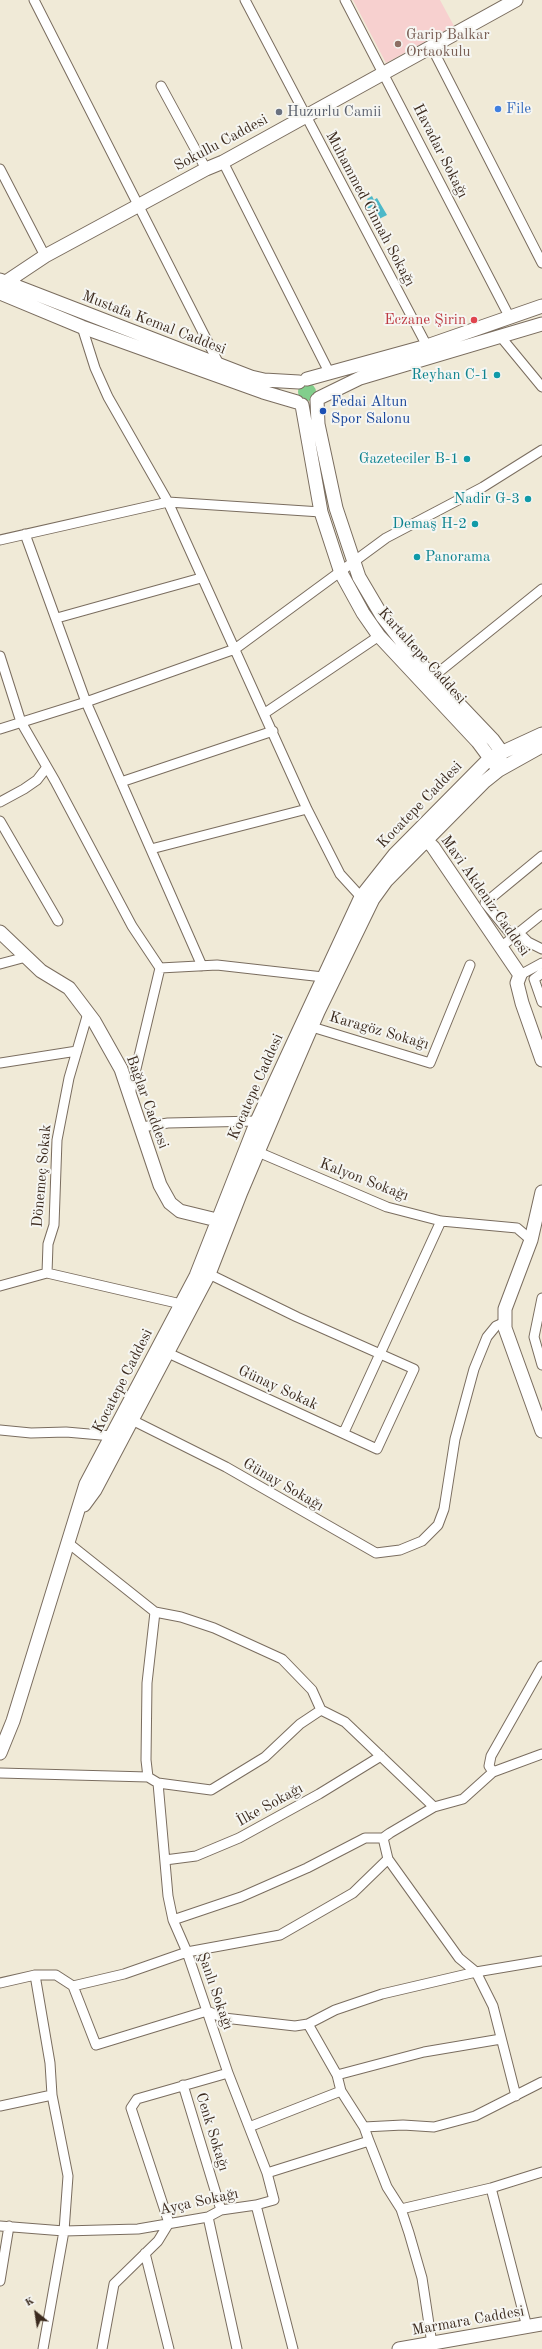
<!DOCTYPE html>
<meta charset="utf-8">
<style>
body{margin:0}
#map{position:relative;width:542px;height:2349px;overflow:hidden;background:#f0ead7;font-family:"Old Standard TT",serif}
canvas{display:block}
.north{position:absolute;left:16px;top:2293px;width:40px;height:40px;-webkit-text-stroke:3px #f6f6f2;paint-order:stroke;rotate:330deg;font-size:11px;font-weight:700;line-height:16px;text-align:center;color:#3b2a1e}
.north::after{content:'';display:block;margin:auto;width:14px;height:18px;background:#3b2a1e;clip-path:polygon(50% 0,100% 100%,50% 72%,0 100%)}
</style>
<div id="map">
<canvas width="542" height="2349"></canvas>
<div class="north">K</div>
</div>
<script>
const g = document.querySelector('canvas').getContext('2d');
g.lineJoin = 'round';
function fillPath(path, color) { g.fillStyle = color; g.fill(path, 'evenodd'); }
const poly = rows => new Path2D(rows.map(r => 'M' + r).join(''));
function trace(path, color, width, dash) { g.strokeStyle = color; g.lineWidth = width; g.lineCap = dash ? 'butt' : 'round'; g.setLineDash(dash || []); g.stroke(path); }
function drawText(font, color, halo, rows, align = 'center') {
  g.font = font + ' "Old Standard TT",serif'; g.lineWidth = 4; g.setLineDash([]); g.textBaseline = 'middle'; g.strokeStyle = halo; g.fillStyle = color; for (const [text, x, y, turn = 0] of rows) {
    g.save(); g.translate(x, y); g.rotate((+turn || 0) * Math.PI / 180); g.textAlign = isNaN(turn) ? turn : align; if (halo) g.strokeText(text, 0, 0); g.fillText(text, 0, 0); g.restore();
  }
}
fillPath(poly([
 [353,0,440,0,454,26,386,63]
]), '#f7d0cf');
fillPath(poly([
 '298 392a9 9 0 1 1 18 0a9 9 0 1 1-18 0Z'
]), '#82ce8c');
fillPath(poly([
 [372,196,374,200,377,198,387,215,373,222,364,205,369,203,367,199]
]), '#4cb8c8');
const street = poly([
 [34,0,220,366],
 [245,0,427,346],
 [345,0,509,316],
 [431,46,542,263],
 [161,86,206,169],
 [223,162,330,374],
 [0,169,45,256],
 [82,327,95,368,108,397,168,502,307,809,340,874,361,897],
 [500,336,542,387],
 [25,534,86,702,202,966],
 [0,540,168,502,321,512],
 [57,618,201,578],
 [0,656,21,722,55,781,132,926,160,968],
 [434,676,542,589],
 [265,713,379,636],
 [0,729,86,702,235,649,386,538,483,487,542,450],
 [121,782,273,731],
 [0,802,24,789,37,780,47,767],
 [0,821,58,921],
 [151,849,307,809],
 [519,933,528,942,542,949],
 [513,937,485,903,542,856],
 [502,946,542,914],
 [0,964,26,957],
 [542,973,534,979,542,1002],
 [520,975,542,963],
 [312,1027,430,1063,470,965],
 [0,1063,77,1051],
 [130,1094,160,968,217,965,323,977],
 [142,1127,168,1123,257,1121],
 [258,1152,387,1207,441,1221,517,1228,531,1240],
 [47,1273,48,1244,54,1225,57,1140,69,1078,88,1013],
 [0,1286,47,1273,181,1304],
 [542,1298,534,1337,542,1365],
 [168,1353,377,1449,414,1369,297,1317,209,1274],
 [132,1420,226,1467,376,1553,400,1550,422,1541,438,1525,444,1509,455,1439,474,1369,487,1337,496,1326,505,1322],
 [0,1430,31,1433,66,1432,112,1436],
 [341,1432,345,1430,441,1221],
 [67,1542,155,1612,181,1617,214,1628,282,1659,312,1690,321,1710],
 [493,1772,489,1766,491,1756,542,1666],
 [0,1773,148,1777,158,1783,211,1790,265,1757,300,1724,321,1710,345,1722,434,1807],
 [148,1777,146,1760,147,1683,155,1612],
 [158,1783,168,1896,173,1920,241,1897,307,1868,365,1838,383,1838],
 [388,1859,383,1838,390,1833,434,1807,463,1799,493,1772,542,1754],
 [165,1860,196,1856,239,1838,319,1794,381,1756],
 [173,1920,187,1952,228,2073],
 [35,1975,50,2063,52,2095,68,2176,64,2231,43,2349],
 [0,1983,35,1975,56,1975,73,1986,124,1974,187,1952,280,1935,353,1893,388,1859,459,1958,476,1972,493,2006,516,2096],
 [73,1986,96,2045,207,2011,224,2018,295,2026,308,2024,335,2010,382,1994,476,1972,542,1961],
 [308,2024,337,2075,341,2091,364,2127,369,2141],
 [337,2075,424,2052,501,2039],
 [183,2085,221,2210],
 [0,2106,52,2095],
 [249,2127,341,2091],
 [364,2127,403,2125,434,2127,475,2116,542,2082],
 [491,2188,527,2327],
 [256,2205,274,2200,267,2173,369,2141,387,2187,401,2209,409,2233,422,2278,432,2344],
 [401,2209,491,2188,542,2172],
 [208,2217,237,2349],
 [0,2226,64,2231,138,2229,208,2217,221,2210,256,2205,293,2349],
 [145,2253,169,2349],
 [0,2281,9,2226],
 [102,2349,114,2284,158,2241,169,2223,131,2108,137,2099,228,2073,267,2173]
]);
const secondary = poly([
 [0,280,251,377,264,380,299,382],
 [6,282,45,256,206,169,223,162,516,0],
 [0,293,82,327,263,392,297,402],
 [307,379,427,346,542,306],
 [319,398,360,378,542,324],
 [317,400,318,424,336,508,359,577,382,616,414,657,493,740,501,751,500,759],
 [302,405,321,512,341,573,363,613,379,636,478,742,495,765],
 [421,835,433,847,520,975,517,983,522,1003,542,1060],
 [0,932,41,971,69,988,94,1021,121,1069,160,1185,170,1203,180,1211,225,1222],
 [542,1192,531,1240,505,1309,505,1328,542,1431],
 [84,1505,95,1490,209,1274,241,1192,289,1079,318,1012,373,899,386,881,484,782,499,770,542,746],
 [0,1753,13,1721,86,1484,196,1276,257,1121,361,897,395,854,490,758,542,734],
 [399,2349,542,2324]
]);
trace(street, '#7a6d5f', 11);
trace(secondary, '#7a6d5f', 15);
trace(street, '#fff', 9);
trace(secondary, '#fff', 13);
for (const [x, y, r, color] of [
 [398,44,4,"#8d6e63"],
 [498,109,4,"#3f7fe0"],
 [279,112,4,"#6b7280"],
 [474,320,4,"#e0444e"],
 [497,375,4,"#0f9aa8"],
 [323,411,4,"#1a4fb4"],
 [467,459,4,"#0f9aa8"],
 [528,499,4,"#0f9aa8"],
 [475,524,4,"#0f9aa8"],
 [417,557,4,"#0f9aa8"]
]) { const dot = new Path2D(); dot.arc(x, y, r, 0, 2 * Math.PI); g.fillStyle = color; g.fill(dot); trace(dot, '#f6f6f2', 1.5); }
drawText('15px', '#785e54', '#f6f6f2', [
 ["Garip Balkar",406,35],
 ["Ortaokulu",406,52]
], 'left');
drawText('15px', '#366cbe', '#f6f6f2', [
 ["File",506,109]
], 'left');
drawText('15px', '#5b616d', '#f6f6f2', [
 ["Huzurlu Camii",287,112]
], 'left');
drawText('15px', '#3b2a1e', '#f6f6f2', [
 ["Sokullu Caddesi",221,143,-28],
 ["Havadar Sokağı",440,151,63],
 ["Muhammed Cinnah Sokağı",370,209,62],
 ["Mustafa Kemal Caddesi",154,323,21],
 ["Kartaltepe Caddesi",422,656,48],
 ["Kocatepe Caddesi",420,805,-46],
 ["Mavi Akdeniz Caddesi",485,896,55],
 ["Karagöz Sokağı",379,1031,16],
 ["Kocatepe Caddesi",256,1087,-66],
 ["Bağlar Caddesi",147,1102,70],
 ["Dönemeç Sokak",42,1176,-85],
 ["Kalyon Sokağı",364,1180,21],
 ["Kocatepe Caddesi",123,1381,-63],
 ["Günay Sokak",278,1388,25],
 ["Günay Sokağı",283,1485,30],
 ["İlke Sokağı",270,1805,-29],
 ["Şanlı Sokağı",215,1991,71],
 ["Cenk Sokağı",212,2132,73],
 ["Ayça Sokağı",199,2202,-12],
 ["Marmara Caddesi",468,2321,-10]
]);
drawText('15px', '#be3a42', '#f6f6f2', [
 ["Eczane Şirin",466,320]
], 'right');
drawText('15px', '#0d838f', '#f6f6f2', [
 ["Reyhan C-1",489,375],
 ["Gazeteciler B-1",459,459],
 ["Nadir G-3",520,499],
 ["Demaş H-2",467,524],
 ["Panorama",425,557,"left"]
], 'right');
drawText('15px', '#164399', '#f6f6f2', [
 ["Fedai Altun",331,402],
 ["Spor Salonu",331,419]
], 'left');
</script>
